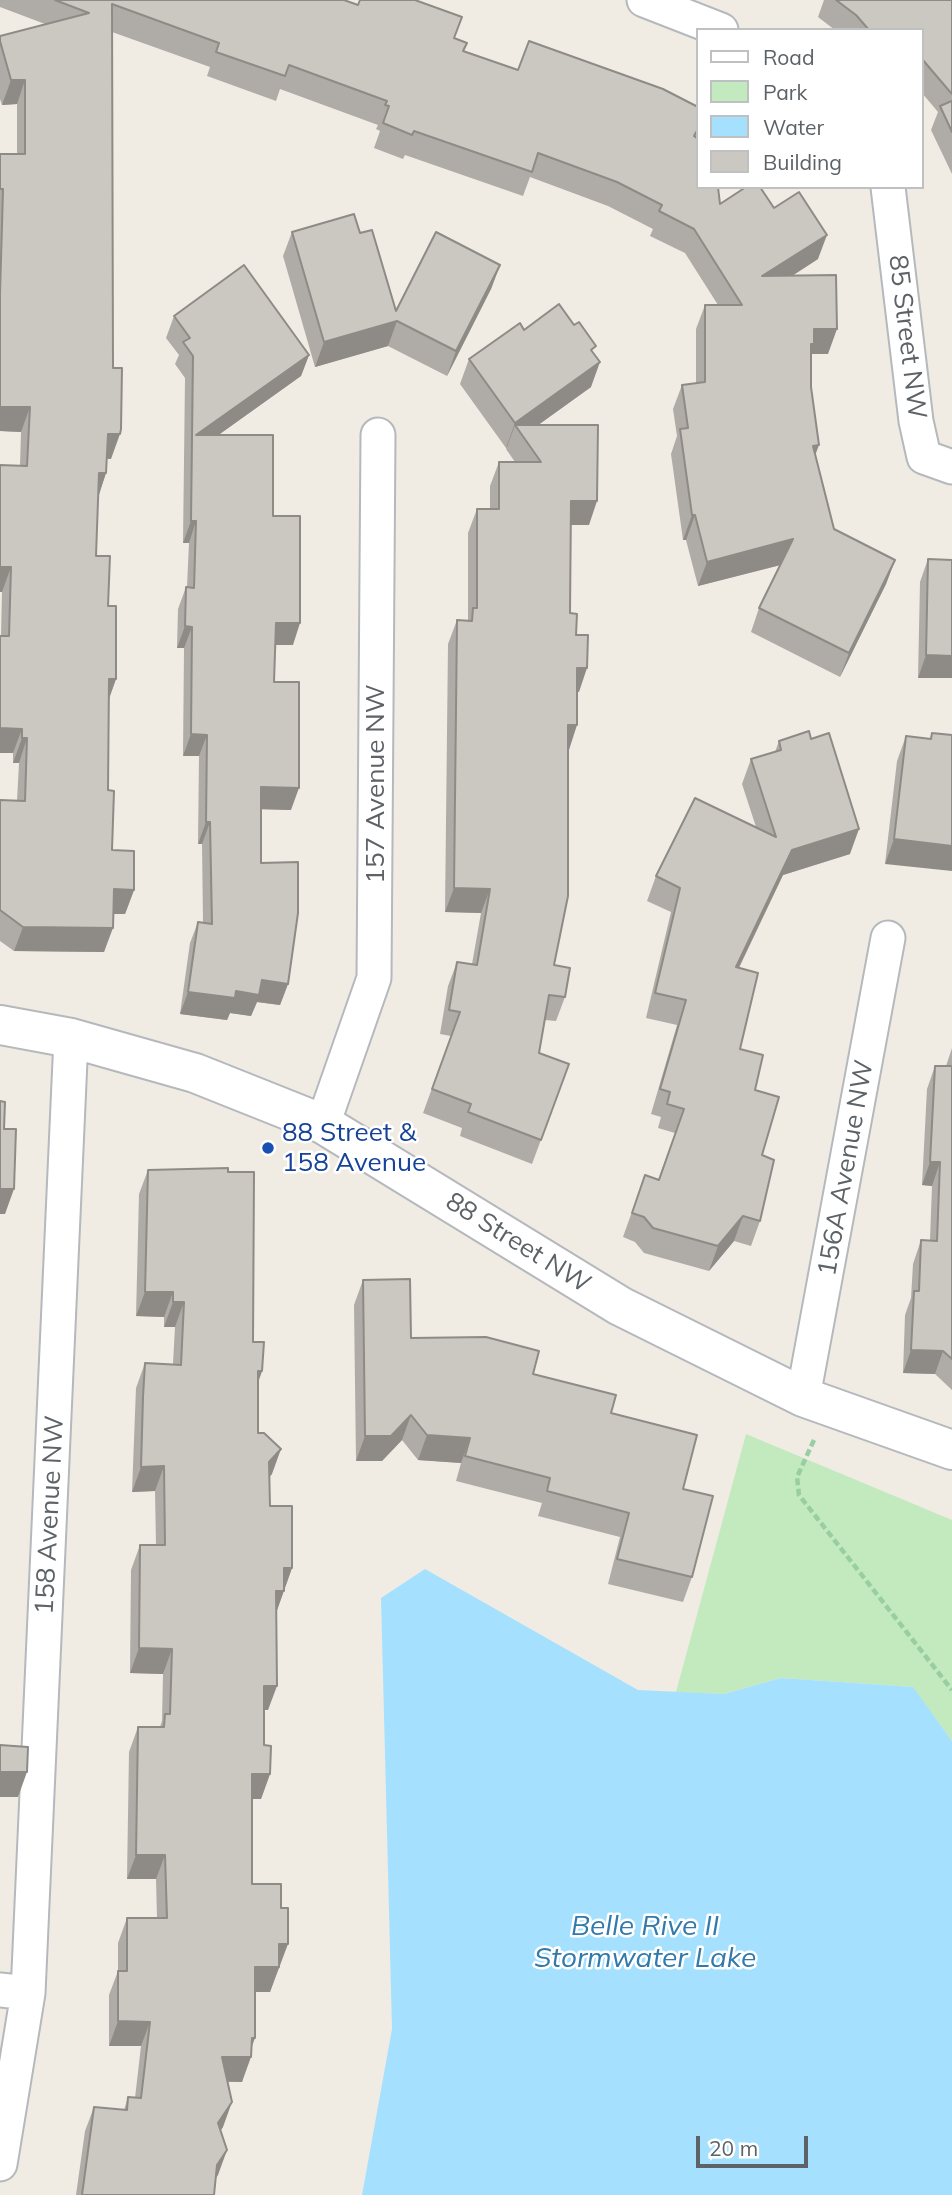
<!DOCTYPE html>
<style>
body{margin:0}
#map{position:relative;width:952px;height:2195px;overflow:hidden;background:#f0ece4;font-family:Mulish,sans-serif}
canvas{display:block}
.legend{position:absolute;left:696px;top:28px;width:228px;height:161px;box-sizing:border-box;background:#fff;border:2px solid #bec0c2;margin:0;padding:9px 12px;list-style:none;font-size:21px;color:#5c6266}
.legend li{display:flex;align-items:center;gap:14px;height:35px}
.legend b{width:35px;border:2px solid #bec0c2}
.scale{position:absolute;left:696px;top:2136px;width:112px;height:32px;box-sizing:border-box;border:4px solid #5c6266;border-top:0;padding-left:9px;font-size:21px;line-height:24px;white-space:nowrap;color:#5c6266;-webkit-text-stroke:5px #fff;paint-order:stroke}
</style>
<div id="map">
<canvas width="952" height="2195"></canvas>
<ul class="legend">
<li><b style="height:9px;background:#fff"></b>Road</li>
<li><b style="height:19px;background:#c3eabe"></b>Park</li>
<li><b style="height:19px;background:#a5e1ff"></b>Water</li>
<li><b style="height:19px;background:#cbc7c1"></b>Building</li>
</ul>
<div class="scale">20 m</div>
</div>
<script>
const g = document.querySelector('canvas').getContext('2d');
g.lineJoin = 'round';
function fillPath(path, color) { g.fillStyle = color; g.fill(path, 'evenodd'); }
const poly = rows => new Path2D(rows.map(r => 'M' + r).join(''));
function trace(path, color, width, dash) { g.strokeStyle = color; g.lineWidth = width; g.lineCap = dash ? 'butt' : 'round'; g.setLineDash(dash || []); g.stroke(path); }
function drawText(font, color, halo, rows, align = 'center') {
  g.font = font + ' Mulish,sans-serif'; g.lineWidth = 5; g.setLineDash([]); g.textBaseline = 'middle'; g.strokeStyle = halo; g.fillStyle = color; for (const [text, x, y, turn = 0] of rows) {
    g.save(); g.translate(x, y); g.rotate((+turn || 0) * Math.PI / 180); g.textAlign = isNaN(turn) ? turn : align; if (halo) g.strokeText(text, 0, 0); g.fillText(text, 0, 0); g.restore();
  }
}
fillPath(poly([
 [746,1434,952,1520,952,1741,912,1687,781,1678,724,1694,676,1692]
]), '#c3eabe');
fillPath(poly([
 [425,1569,638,1690,724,1694,781,1678,913,1687,952,1741,952,2195,362,2195,392,2029,381,1598]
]), '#a5e1ff');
const minor = poly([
 [644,0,721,30],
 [888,187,916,421,924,457,952,467],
 [323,1124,374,978,378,435],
 [803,1397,888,938],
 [0,1990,28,1993],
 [0,2164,28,1993,71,1038]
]);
const tertiary = poly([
 [0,1025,71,1038,195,1073,323,1124,620,1306,803,1397,952,1450]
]);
trace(minor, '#b5b8bc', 37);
trace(tertiary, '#b5b8bc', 42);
trace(poly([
 [814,1440,797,1477,799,1495,952,1690]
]), '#98cea1', 4.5, [7, 3.5]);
trace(minor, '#fff', 33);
trace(tertiary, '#fff', 38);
fillPath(poly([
 [0,0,344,0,454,38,464,51,518,70,698,107,698,136,697,138,720,204,774,208,818,259,792,276,828,354,811,354,811,387,815,456,834,529,895,560,886,584,840,677,751,632,759,608,781,565,698,586,686,540,683,540,671,454,677,436,673,409,682,385,696,383,696,329,705,305,718,305,685,253,650,236,653,229,608,206,530,177,523,196,405,155,403,159,374,148,380,131,376,129,378,125,280,89,276,101,207,76,210,67,112,32,111,459,107,459,106,473,98,496,96,556,108,606,116,679,109,699,108,790,112,850,134,890,125,914,114,914,104,952,14,951,0,941,0,800,17,801,19,763,13,763,13,753,1,636,2,592,0,592,0,465,20,466,21,432,0,431,0,154,17,154,17,104,2,105,0,99,0,36,45,24,0,7],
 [824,0,952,0,952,174,931,130,938,112,922,93,922,30,835,30,818,17],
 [292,232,360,233,396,311,500,265,491,289,447,376,388,346,315,367,283,256],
 [174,316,309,355,301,376,218,435,273,516,293,645,275,645,274,682,291,810,261,809,261,863,288,984,280,1005,257,1002,251,1016,230,1013,227,1020,180,1014,190,943,198,922,203,922,202,844,198,844,199,756,183,756,184,648,177,648,178,609,186,587,187,587,189,543,183,543,185,378,175,364,179,355,166,338],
 [524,330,593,353,591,387,538,425,589,525,571,525,570,613,576,635,579,692,577,692,568,750,554,965,565,997,556,1021,545,1020,539,1053,569,1064,532,1164,460,1136,462,1128,423,1113,451,1036,440,1034,448,986,457,962,472,964,481,913,445,912,448,644,457,620,468,620,468,533,477,509,490,509,490,486,499,462,515,462,506,449,507,447,506,448,460,384,469,359],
 [928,559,952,560,952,678,918,678,920,582],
 [932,733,952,735,885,864,897,761,906,736,930,739],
 [811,739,850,854,783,875,739,968,740,1049,755,1090,762,1155,760,1221,751,1246,734,1241,709,1271,644,1253,635,1242,623,1237,645,1175,658,1180,675,1133,658,1128,661,1117,651,1114,677,1025,646,1018,671,912,647,901,656,876,756,827,742,784,751,759,775,752,779,741],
 [952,1048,952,1390,935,1374,903,1373,905,1315,911,1298,913,1264,921,1240,930,1240,932,1186,922,1185,927,1089,935,1066,946,1066],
 [148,1170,253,1342,262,1371,258,1383,258,1433,272,1474,269,1477,270,1506,292,1568,276,1613,268,1710,264,1710,264,1745,270,1774,261,1799,252,1799,252,1884,279,1969,278,1969,270,1992,255,1992,251,2048,242,2082,227,2082,223,2127,220,2131,227,2150,216,2178,214,2195,76,2195,85,2131,94,2107,124,2110,128,2097,135,2098,141,2046,109,2046,109,1995,118,1971,118,1943,127,1918,157,1918,156,1879,127,1879,129,1752,138,1727,160,1727,162,1721,163,1674,130,1673,131,1570,140,1545,156,1545,155,1491,132,1492,136,1388,145,1363,173,1364,175,1327,164,1327,164,1317,136,1316,139,1194],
 [363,1280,411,1338,533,1374,611,1413,683,1489,692,1577,683,1602,608,1584,620,1537,538,1516,542,1503,456,1481,461,1463,418,1460,402,1440,382,1461,356,1461,354,1305]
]), '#afaba6');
fillPath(poly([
 [11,80,25,80,17,104,2,105],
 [827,235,818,259,753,301,762,276],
 [500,265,491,289,447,376,456,351],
 [397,321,388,346,315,367,324,342],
 [814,329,837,329,828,354,811,354,805,368],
 [309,355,301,376,192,454,196,435],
 [600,362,591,387,523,436,515,425,507,447,506,448,515,423],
 [0,407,30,407,21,432,0,431],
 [108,434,120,434,111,459,99,458],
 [819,445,810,469,813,446],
 [99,473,106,473,98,498],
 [571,501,597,501,589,525,563,525],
 [692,515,695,515,686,540,683,540],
 [191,521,196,521,189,543,183,543],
 [793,539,784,564,698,586,707,562],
 [895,560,886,584,840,677,849,653],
 [0,567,11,567,2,592,0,592],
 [276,623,300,623,293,645,268,645],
 [185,626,192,627,184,648,177,648],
 [926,655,952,656,952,678,918,678],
 [577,668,587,668,579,692,569,692],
 [109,679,116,679,107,704],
 [568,725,577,725,569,750],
 [0,728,22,729,13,753,0,753],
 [191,734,207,735,199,756,183,756],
 [22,738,27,738,19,763,13,763],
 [261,787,299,788,291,810,253,809],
 [206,822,210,822,202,844,198,844],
 [859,829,850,854,783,875,727,992,736,967,792,850],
 [894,839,952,846,952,871,885,864],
 [454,888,490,889,481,913,445,912],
 [114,889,134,890,125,914,105,914],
 [23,927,113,928,104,952,14,951],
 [262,980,288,984,280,1005,257,1002,251,1016,230,1013,227,1020,180,1014,188,992,236,991],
 [930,1162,940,1162,932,1186,922,1185],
 [0,1189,14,1189,5,1214,0,1214],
 [743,1216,734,1241,709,1271,718,1246],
 [145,1292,173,1292,164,1317,136,1316],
 [173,1302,184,1302,175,1327,164,1327],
 [911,1350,943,1351,935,1374,903,1373],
 [258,1371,262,1371,253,1396],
 [411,1415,402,1440,382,1461,356,1461,365,1436],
 [427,1435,470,1438,461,1463,418,1460],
 [281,1449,272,1474,260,1487,269,1462],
 [164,1466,155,1491,132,1492,141,1467],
 [284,1568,292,1568,275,1616,267,1616],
 [139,1648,172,1649,163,1674,130,1673],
 [264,1686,277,1686,268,1710,255,1710],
 [0,1772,27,1772,18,1797,0,1797],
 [252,1774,270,1774,261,1799,243,1799],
 [136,1855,165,1855,156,1879,127,1879],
 [279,1944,288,1944,270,1992,246,1992,255,1967],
 [118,2021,150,2022,141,2046,109,2046],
 [252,2038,255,2038,248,2057,251,2057,242,2082,213,2081,222,2057],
 [232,2102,223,2127,209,2148,218,2123],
 [227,2150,218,2175,208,2190,217,2165]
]), '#8e8b87');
const building = poly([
 [55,0,344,0,358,5,360,0,415,0,462,17,454,38,467,43,463,51,518,70,529,41,663,89,698,107,698,129,694,136,698,139,698,187,718,187,720,204,746,187,760,187,774,208,799,192,827,235,762,276,836,275,837,329,814,329,814,344,811,344,811,387,819,445,813,446,834,529,895,560,849,653,759,608,793,539,707,562,695,515,692,515,680,429,688,428,682,385,705,382,705,305,742,305,694,229,659,211,662,205,617,182,538,153,532,172,414,131,412,135,383,123,389,106,385,105,387,101,289,65,285,76,216,52,219,43,112,4,113,368,122,368,121,429,120,434,108,434,106,473,99,473,96,556,110,556,108,606,116,606,116,679,109,679,108,790,114,791,112,850,134,851,134,890,114,889,113,928,23,927,0,910,0,800,25,801,27,738,22,738,22,729,0,728,0,636,9,636,11,567,0,567,0,465,27,466,30,407,0,407,0,294,3,189,0,189,0,154,25,154,25,80,11,80,0,41,0,36,89,13,55,0],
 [836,0,952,0,952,94,922,59,922,30,869,30,856,15,836,0],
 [952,101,952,132,940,106,952,101],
 [354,214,360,233,372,230,396,311,436,232,500,265,456,351,397,321,324,342,292,232,354,214],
 [244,265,309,355,196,435,273,435,273,516,300,516,300,623,276,623,274,682,299,682,299,788,261,787,261,863,298,862,298,913,288,984,262,980,259,995,236,991,235,998,188,992,198,922,212,924,210,822,206,822,207,735,191,734,192,627,185,626,186,587,194,588,196,521,191,521,193,356,183,342,190,338,174,316,244,265],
 [559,304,574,325,579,322,596,346,591,350,600,362,515,423,469,359,520,323,524,330,559,304],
 [515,425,598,425,597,501,571,501,570,613,577,614,576,635,588,635,587,668,577,668,577,725,568,725,568,896,554,965,570,968,565,997,549,995,539,1053,569,1064,541,1140,468,1112,471,1104,432,1089,460,1012,449,1010,457,962,477,965,490,889,454,888,457,620,472,621,473,608,477,608,477,509,499,509,499,462,541,462,515,425],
 [928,559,952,560,952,656,926,655,928,559],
 [809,731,811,739,829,733,859,829,792,850,736,967,758,973,740,1049,763,1055,755,1090,779,1097,762,1155,774,1160,760,1221,743,1216,718,1246,653,1228,644,1217,632,1213,645,1175,659,1180,684,1109,667,1104,670,1092,660,1089,686,1000,655,993,680,888,656,876,695,798,776,837,751,759,781,750,779,741,809,731],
 [932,733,952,735,952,846,894,839,906,736,931,739,932,733],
 [935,1066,952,1066,952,1359,943,1351,911,1350,914,1291,919,1291,921,1240,937,1241,940,1162,930,1162,935,1066],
 [0,1101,5,1102,4,1129,16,1129,14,1189,0,1189,0,1191,0,1101],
 [228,1168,228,1172,254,1172,253,1342,264,1342,262,1371,258,1371,258,1433,264,1433,281,1449,269,1462,270,1506,292,1506,292,1568,284,1568,284,1591,276,1591,277,1686,264,1686,264,1745,271,1746,270,1774,252,1774,252,1884,281,1884,281,1908,288,1908,288,1944,279,1944,279,1967,255,1967,255,2038,252,2038,251,2057,222,2057,232,2102,218,2123,227,2150,217,2165,214,2195,82,2195,94,2107,127,2110,128,2097,141,2098,150,2022,118,2021,118,1971,127,1971,127,1918,167,1918,165,1855,136,1855,138,1727,164,1727,165,1714,170,1714,172,1649,139,1648,140,1545,165,1545,164,1466,141,1467,143,1397,145,1363,181,1365,184,1302,173,1302,173,1292,145,1292,148,1170,228,1168],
 [410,1279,411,1338,486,1337,539,1351,533,1374,616,1395,611,1413,697,1435,683,1489,713,1496,692,1577,617,1559,629,1513,547,1491,550,1478,465,1456,470,1438,427,1435,411,1415,391,1436,365,1436,363,1280,410,1279],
 [0,1745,28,1747,27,1772,0,1772,0,1745]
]);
fillPath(building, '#cbc7c1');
trace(building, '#8e8b87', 2);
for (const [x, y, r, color] of [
 [268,1148,7,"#1a4fb4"]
]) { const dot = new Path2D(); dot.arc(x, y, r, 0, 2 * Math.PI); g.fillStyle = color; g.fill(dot); trace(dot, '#fff', 2.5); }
drawText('26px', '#5c6266', '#fff', [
 ["85 Street NW",907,337,83],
 ["157 Avenue NW",376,784,-90],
 ["156A Avenue NW",846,1168,-80],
 ["88 Street NW",518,1243,32],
 ["158 Avenue NW",50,1515,-87]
]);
drawText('26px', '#164399', '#fff', [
 ["88 Street &",282,1133],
 ["158 Avenue",282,1163]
], 'left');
drawText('italic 28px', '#3379aa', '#fff', [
 ["Belle Rive II",645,1927],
 ["Stormwater Lake",645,1959]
]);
</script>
